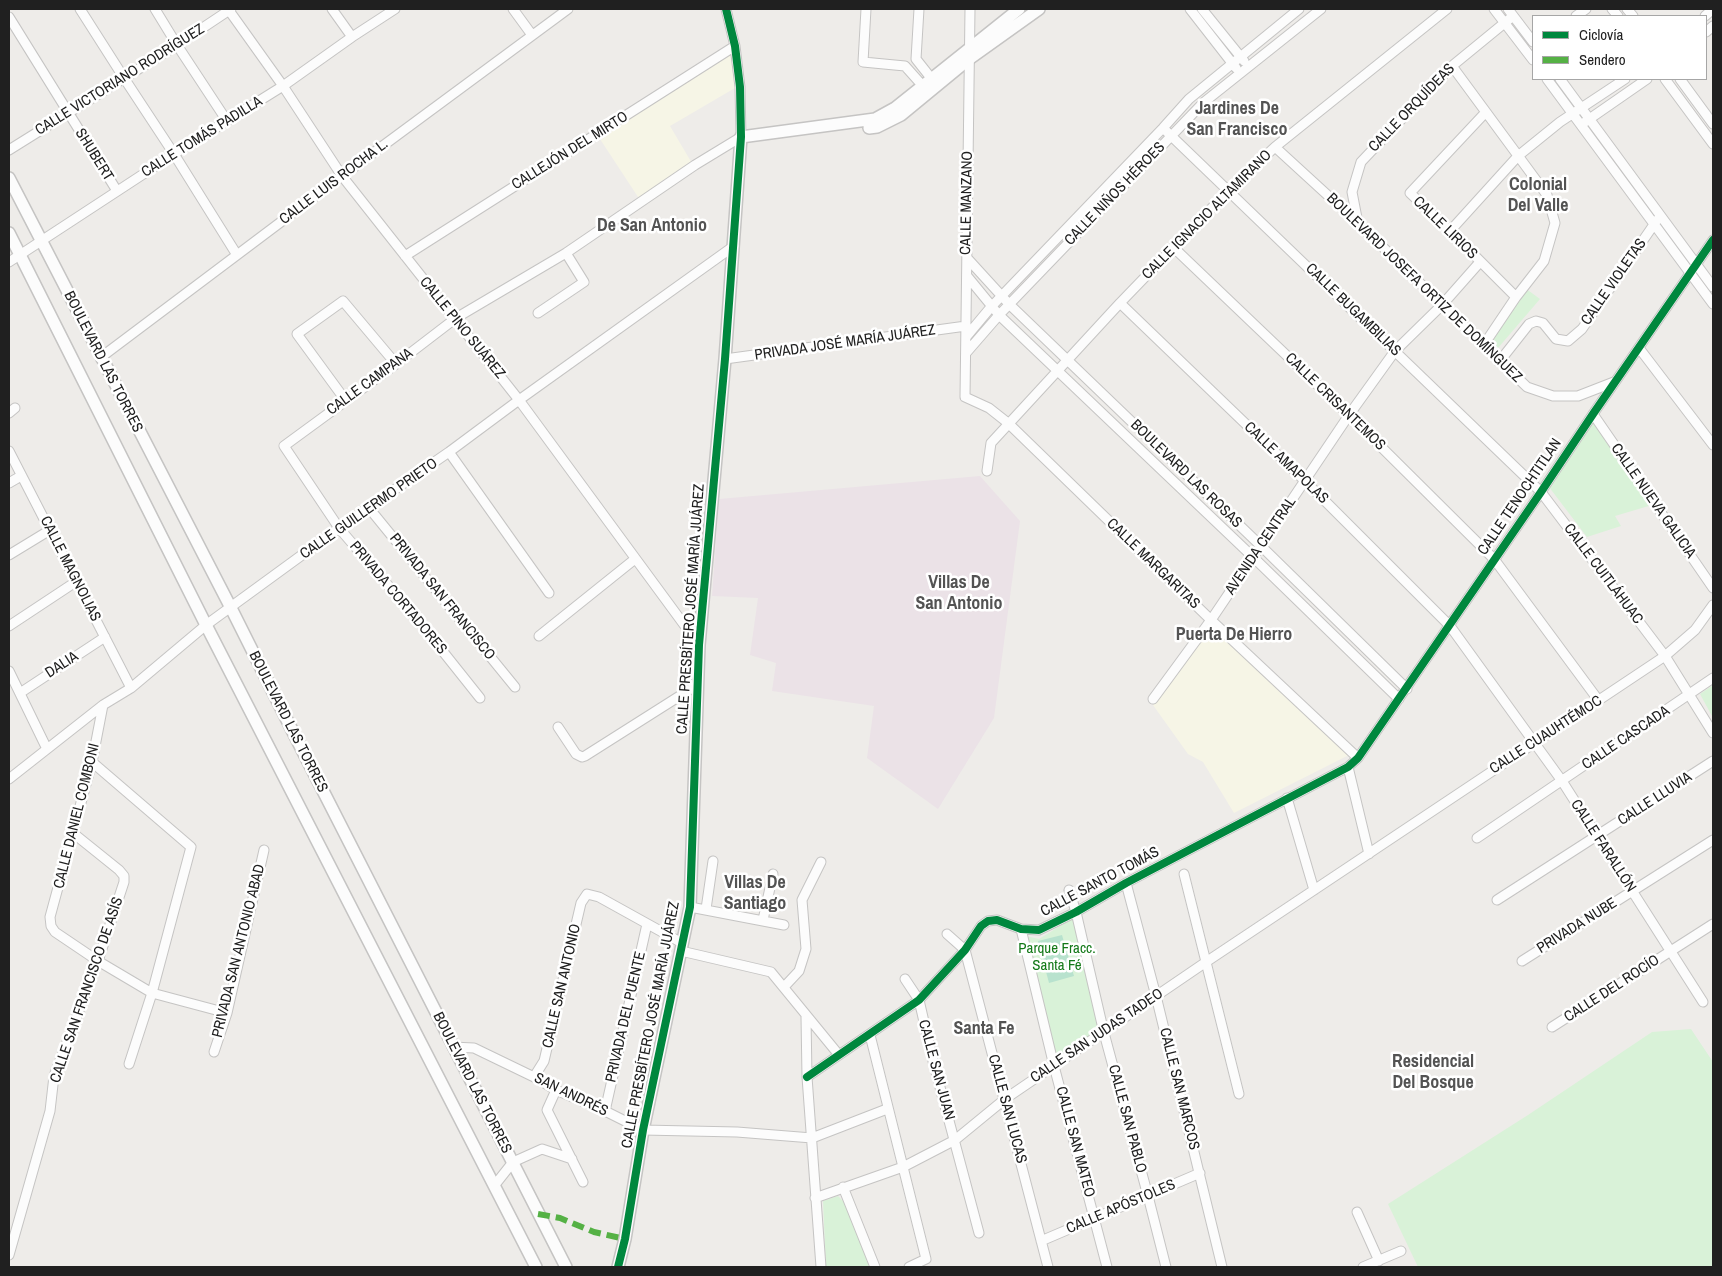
<!DOCTYPE html>
<meta charset="utf-8">
<style>
body{margin:0}
#map{position:relative;width:1722px;height:1276px;overflow:hidden;background:#eeece9;font-family:"Archivo Narrow",sans-serif}
canvas{display:block}
.frame{position:absolute;inset:0;border:10px solid #202020;pointer-events:none}
.legend{position:absolute;left:1532px;top:15px;width:175px;height:65px;box-sizing:border-box;background:#fff;border:1px solid #a6a6a6;margin:0;padding:6px 9px;list-style:none;font-size:15px;color:#202020}
.legend li{display:flex;align-items:center;gap:10px;height:25px}
.legend b{width:25px;border:1px solid #a6a6a6}
</style>
<div id="map">
<canvas width="1722" height="1276"></canvas>
<div class="frame"></div>
<ul class="legend">
<li><b style="height:6px;background:#00873e"></b>Ciclovía</li>
<li><b style="height:6px;background:#55b145"></b>Sendero</li>
</ul>
</div>
<script>
const g = document.querySelector('canvas').getContext('2d');
g.lineJoin = 'round';
function fillPath(path, color) { g.fillStyle = color; g.fill(path, 'evenodd'); }
const poly = rows => new Path2D(rows.map(r => 'M' + r).join(''));
function trace(path, color, width, dash) { g.strokeStyle = color; g.lineWidth = width; g.lineCap = dash ? 'butt' : 'round'; g.setLineDash(dash || []); g.stroke(path); }
function drawText(font, color, halo, rows, align = 'center') {
  g.font = font + ' "Archivo Narrow",sans-serif'; g.lineWidth = 5; g.setLineDash([]); g.textBaseline = 'middle'; g.strokeStyle = halo; g.fillStyle = color; for (const [text, x, y, turn = 0] of rows) {
    g.save(); g.translate(x, y); g.rotate((+turn || 0) * Math.PI / 180); g.textAlign = isNaN(turn) ? turn : align; if (halo) g.strokeText(text, 0, 0); g.fillText(text, 0, 0); g.restore();
  }
}
fillPath(poly([
 [980,476,1020,521,994,718,938,809,867,758,874,706,772,691,776,663,750,655,758,598,712,596,719,499]
]), '#ebe2e7');
fillPath(poly([
 [730,54,735,88,670,126,693,165,640,200,598,136],
 [1212,628,1349,755,1234,813,1203,762,1188,754,1153,705]
]), '#f6f5e6');
fillPath(poly([
 [1525,288,1540,299,1498,348,1488,341],
 [1592,419,1652,505,1615,516,1621,526,1587,537,1549,487],
 [1713,685,1713,718,1700,694],
 [1073,918,1100,1031,1057,1058,1025,938,1030,937,1039,939],
 [1691,1029,1713,1062,1713,1267,1418,1267,1388,1204,1528,1115,1652,1032],
 [838,1196,849,1207,869,1267,826,1267,823,1201]
]), '#d9f2d8');
fillPath(poly([
 [1062,935,1074,976,1049,983,1038,941]
]), '#b8e2ce');
const minor = poly([
 [80,9,124,78,174,154,237,255],
 [155,9,177,45,227,121],
 [228,9,283,86,342,176,519,400,699,645],
 [332,9,352,37],
 [513,9,532,35],
 [866,9,863,62,905,66,922,85],
 [919,9,916,59,931,78],
 [970,9,965,397,989,408,1008,423,1211,620,1358,758],
 [1190,9,1236,68],
 [1202,9,1244,61],
 [1494,9,1533,60],
 [1508,9,1533,42],
 [1612,9,1618,16],
 [1627,9,1633,16],
 [1576,16,1586,9],
 [1705,16,1713,9],
 [9,17,117,191],
 [1706,32,1713,26],
 [1452,66,1547,195,1555,223,1544,261,1516,297,1483,346],
 [1547,79,1713,304],
 [1560,79,1713,287],
 [1665,79,1713,144],
 [1680,79,1713,124],
 [1485,113,1410,193,1450,231,1516,297],
 [1585,122,1647,79],
 [1163,128,1541,492,1665,656,1713,733],
 [1275,147,1358,223,1527,387,1553,396,1578,396,1614,382],
 [9,150,177,45,231,9],
 [1358,223,1352,192,1361,162,1452,66,1513,16],
 [1450,231,1518,156,1560,122,1625,79],
 [1173,247,1349,415,1494,559,1599,701],
 [405,256,735,46],
 [967,258,1009,304,1261,546,1407,689],
 [9,262,174,154,283,86,352,37,395,9],
 [967,276,999,315,1253,557,1399,699],
 [1120,303,1305,481,1450,626,1562,781,1703,1002],
 [538,313,584,282,566,253],
 [966,337,991,307,1163,128,1189,99,1299,9],
 [1639,348,1713,445],
 [966,353,999,315,1203,103,1321,9],
 [100,358,342,176,568,9],
 [725,359,966,326],
 [1499,362,1529,324,1536,321,1543,323,1556,339,1568,341,1582,329,1657,220],
 [346,401,297,334,343,301,396,364],
 [9,413,15,408],
 [1593,414,1713,588],
 [9,451,131,688],
 [449,452,549,593],
 [987,471,991,443,1120,303,1229,190,1275,147,1447,9],
 [9,483,21,476],
 [369,508,515,687],
 [9,555,50,530],
 [9,626,77,581],
 [539,636,635,559],
 [9,671,47,749],
 [20,693,105,637],
 [480,698,417,619,339,528,284,446,396,364,456,318,566,253,695,165,741,137,740,87,735,46,726,9],
 [1153,699,1211,620,1349,415,1395,351,1442,305,1480,262],
 [103,705,92,762,50,917,51,926,55,932,98,961,152,993,227,1013],
 [558,727,576,754,582,757,585,756,697,685],
 [92,762,191,847,152,993,129,1064],
 [1348,767,1369,854],
 [9,779,103,705,131,688,206,625,339,528,449,452,519,400,734,246],
 [1287,798,1314,890],
 [1477,838,1713,678],
 [1184,874,1239,1094],
 [1126,883,1156,996,1222,1267],
 [1069,890,1076,912,1104,1033,1148,1196,1166,1267],
 [1497,900,1713,761],
 [690,907,784,925],
 [706,909,713,861],
 [763,920,773,874],
 [1021,929,1054,1066,1107,1267],
 [947,934,965,950],
 [965,950,1048,1267],
 [681,951,771,972,839,1055],
 [1522,961,1713,840],
 [905,979,919,1000,933,1061,979,1233],
 [784,987,799,971,806,949,802,900,821,862],
 [806,1017,807,1077,821,1267],
 [1552,1027,1713,924],
 [870,1035,926,1259,909,1267],
 [452,1047,474,1048,534,1077,556,1090,605,1111,643,1130,737,1132,812,1138,887,1109],
 [214,1052,227,1013,264,850],
 [534,1077,544,1061,581,903,587,894,599,897,682,943],
 [807,1077,919,1000,965,950,981,926,988,921,997,920,1021,929,1039,930,1076,912,1126,883,1348,767,1358,758,1541,492,1593,414,1713,240],
 [556,1090,547,1110,583,1182],
 [605,1111,647,924],
 [494,1186,513,1162,542,1149,572,1159],
 [843,1187,875,1267],
 [815,1198,903,1167,955,1140,1005,1099,1206,962,1665,656,1695,630,1713,605],
 [1357,1212,1379,1261],
 [1041,1241,1200,1173],
 [9,1255,50,1111,54,1076,98,961,124,882,124,876,119,870,73,833],
 [1363,1267,1401,1251]
]);
const tertiary = poly([
 [869,128,877,127,901,115,969,59,1039,9],
 [9,178,231,608,292,730,566,1267],
 [9,233,206,625,536,1267],
 [618,1267,625,1239,643,1130,690,907,699,645,725,359,741,137,875,119,895,108,1019,9]
]);
trace(minor, '#c5c4c3', 11);
trace(tertiary, '#c5c4c3', 14);
trace(minor, '#fcfcfc', 9);
trace(tertiary, '#fcfcfc', 11);
trace(poly([
 [538,1214,560,1218,594,1232,625,1239]
]), '#55b145', 6, [12, 6]);
trace(poly([
 [807,1077,919,1000,965,950,981,926,988,921,997,920,1021,929,1039,930,1076,912,1126,883,1348,767,1358,758,1541,492,1593,414,1713,240],
 [618,1267,625,1239,643,1130,690,907,699,645,725,359,741,137,740,87,735,46,726,9]
]), '#00873e', 8);
drawText('15px', '#202020', '#fff', [
 ["CALLE VICTORIANO RODRÍGUEZ",120,80,-32],
 ["CALLE ORQUÍDEAS",1412,108,-46],
 ["CALLE TOMÁS PADILLA",202,137,-32],
 ["CALLEJÓN DEL MIRTO",570,151,-32],
 ["SHUBERT",94,155,58],
 ["CALLE LUIS ROCHA L.",334,182,-37],
 ["CALLE NIÑOS HÉROES",1115,194,-46],
 ["CALLE MANZANO",967,203,-89],
 ["CALLE IGNACIO ALTAMIRANO",1207,215,-45],
 ["CALLE LIRIOS",1445,228,44],
 ["CALLE VIOLETAS",1614,282,-55],
 ["BOULEVARD JOSEFA ORTIZ DE DOMÍNGUEZ",1424,288,44],
 ["CALLE BUGAMBILIAS",1353,310,44],
 ["CALLE PINO SUÁREZ",462,328,51],
 ["PRIVADA JOSÉ MARÍA JUÁREZ",845,343,-8],
 ["BOULEVARD LAS TORRES",103,362,63],
 ["CALLE CAMPANA",370,382,-36],
 ["CALLE CRISANTEMOS",1335,402,44],
 ["CALLE AMAPOLAS",1286,463,44],
 ["BOULEVARD LAS ROSAS",1186,474,44],
 ["CALLE TENOCHTITLAN",1520,497,-56],
 ["CALLE NUEVA GALICIA",1653,501,55],
 ["CALLE GUILLERMO PRIETO",369,509,-35],
 ["AVENIDA CENTRAL",1261,546,-56],
 ["CALLE MARGARITAS",1153,564,44],
 ["CALLE MAGNOLIAS",70,569,63],
 ["CALLE CUITLÁHUAC",1603,574,53],
 ["PRIVADA SAN FRANCISCO",442,597,51],
 ["PRIVADA CORTADORES",398,598,50],
 ["CALLE PRESBÍTERO JOSÉ MARÍA JUÁREZ",691,609,-86],
 ["DALIA",62,665,-33],
 ["BOULEVARD LAS TORRES",288,722,63],
 ["CALLE CUAUHTÉMOC",1546,735,-33],
 ["CALLE CASCADA",1626,738,-34],
 ["CALLE LLUVIA",1655,799,-33],
 ["CALLE DANIEL COMBONI",77,816,-76],
 ["CALLE FARALLÓN",1603,846,57],
 ["CALLE SANTO TOMÁS",1100,882,-28],
 ["PRIVADA NUBE",1577,926,-32],
 ["PRIVADA SAN ANTONIO ABAD",239,951,-76],
 ["CALLE SAN ANTONIO",562,986,-77],
 ["CALLE DEL ROCÍO",1612,989,-33],
 ["CALLE SAN FRANCISCO DE ASÍS",87,990,-71],
 ["PRIVADA DEL PUENTE",626,1017,-77],
 ["CALLE PRESBÍTERO JOSÉ MARÍA JUÁREZ",651,1025,-79],
 ["CALLE SAN JUDAS TADEO",1097,1036,-34],
 ["CALLE SAN JUAN",936,1070,75],
 ["BOULEVARD LAS TORRES",472,1083,63],
 ["CALLE SAN MARCOS",1179,1089,76],
 ["SAN ANDRÉS",571,1095,26],
 ["CALLE SAN LUCAS",1007,1109,75],
 ["CALLE SAN PABLO",1127,1119,75],
 ["CALLE SAN MATEO",1075,1142,75],
 ["CALLE APÓSTOLES",1121,1207,-23]
]);
drawText('15px', '#137918', '#fff', [
 ["Parque Fracc.",1057,949],
 ["Santa Fé",1057,966]
]);
drawText('bold 18px', '#535353', '#fff', [
 ["Jardines De",1237,109],
 ["San Francisco",1237,130],
 ["Colonial",1538,185],
 ["Del Valle",1538,206],
 ["De San Antonio",652,226],
 ["Villas De",959,583],
 ["San Antonio",959,604],
 ["Puerta De Hierro",1234,635],
 ["Villas De",755,883],
 ["Santiago",755,904],
 ["Santa Fe",984,1029],
 ["Residencial",1433,1062],
 ["Del Bosque",1433,1083]
]);
</script>
